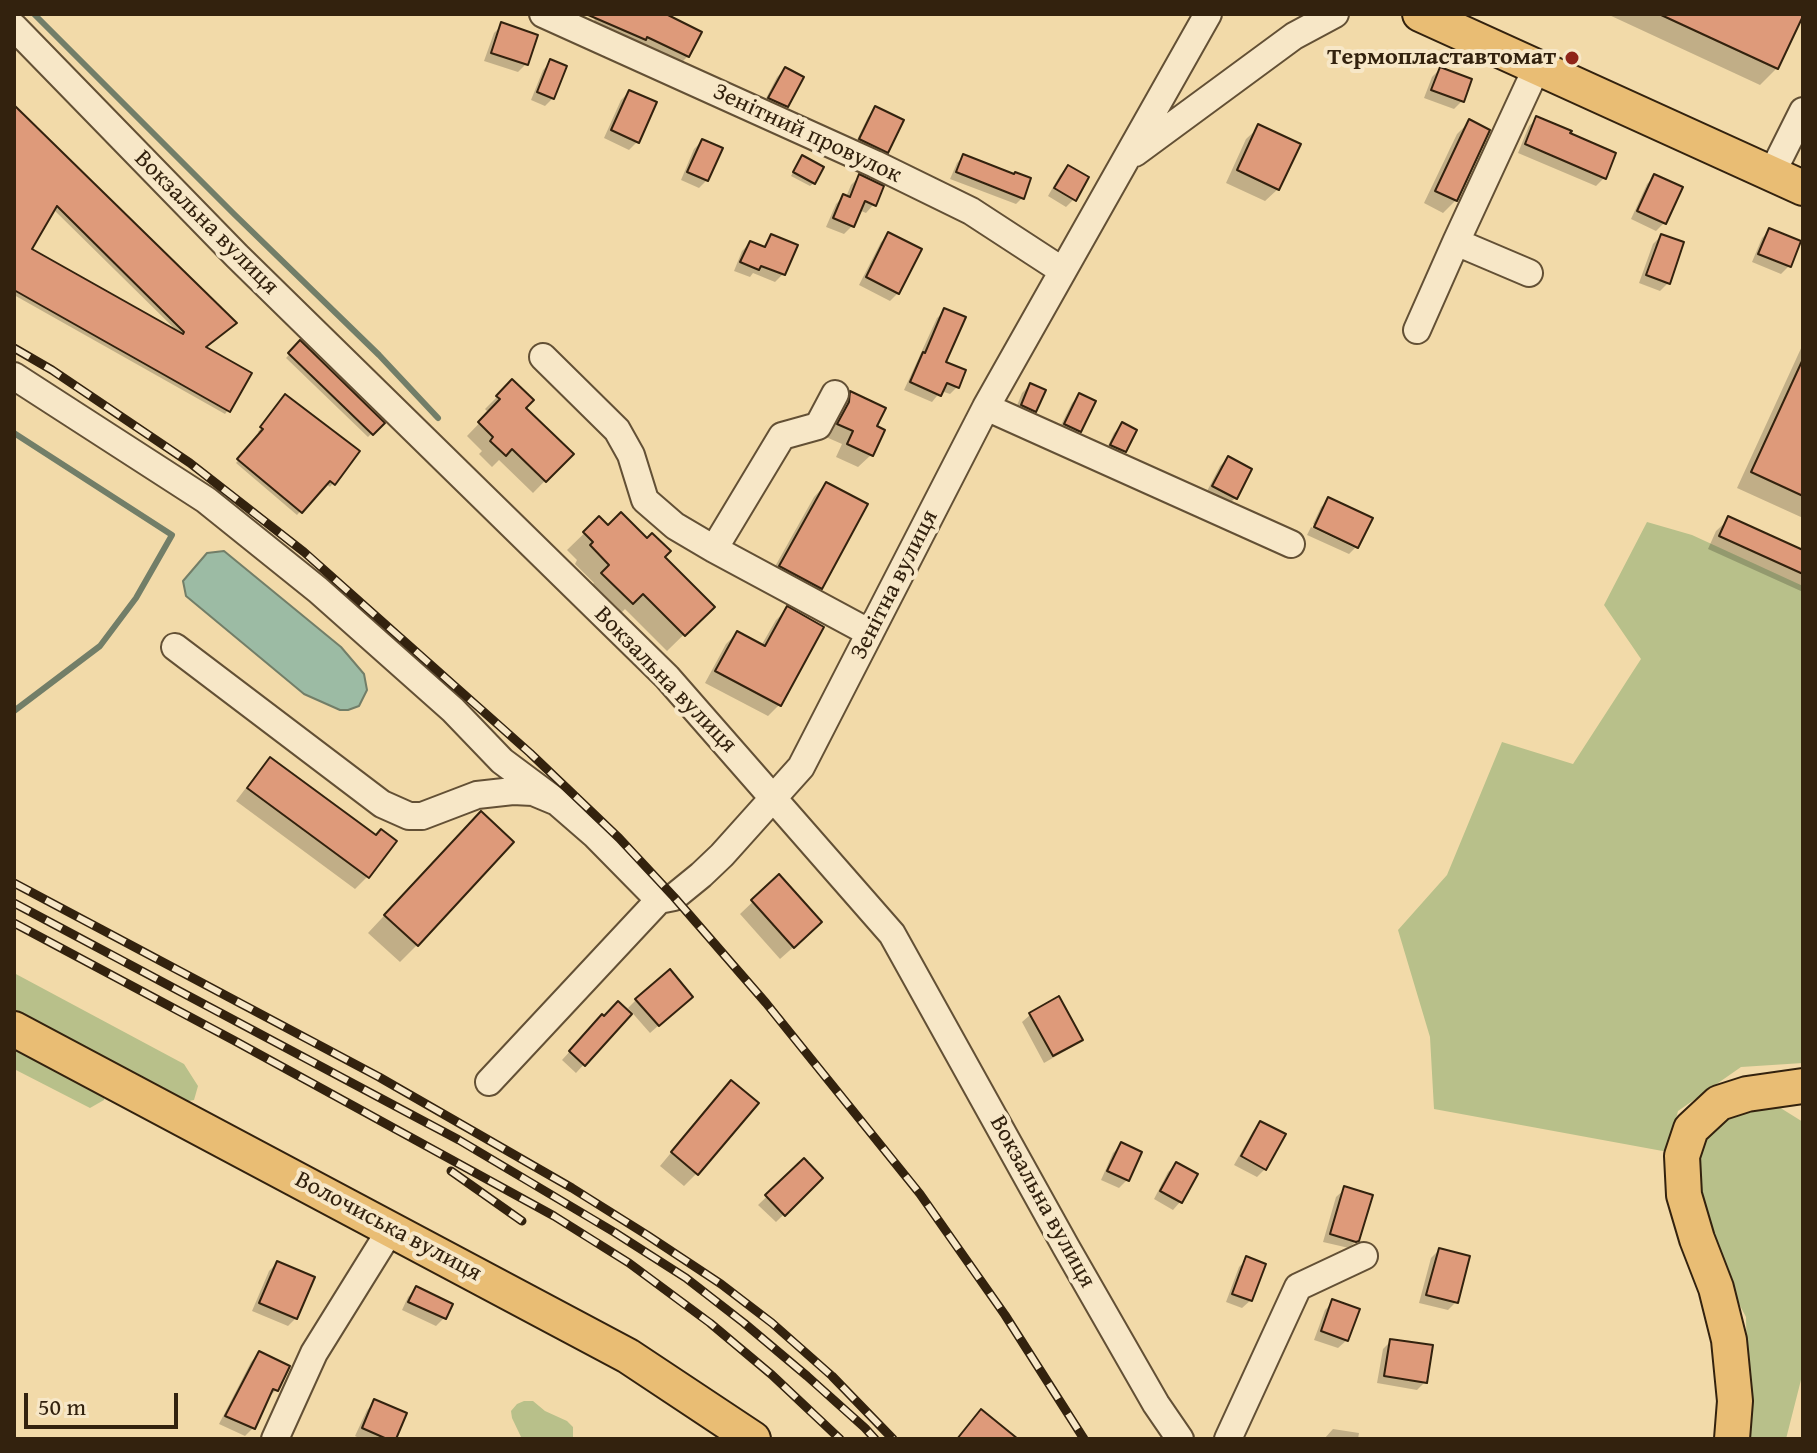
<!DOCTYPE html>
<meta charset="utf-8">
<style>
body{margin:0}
#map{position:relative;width:1817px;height:1453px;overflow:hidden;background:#f2daa9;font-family:"Gentium Book Plus",serif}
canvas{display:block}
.frame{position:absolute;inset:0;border:16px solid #33220e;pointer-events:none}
.scale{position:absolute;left:24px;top:1393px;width:154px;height:36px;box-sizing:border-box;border:4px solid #33220e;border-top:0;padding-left:10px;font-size:24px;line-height:28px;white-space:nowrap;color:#33220e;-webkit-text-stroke:6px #f7e7c7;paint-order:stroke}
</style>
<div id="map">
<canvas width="1817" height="1453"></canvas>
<div class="frame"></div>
<div class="scale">50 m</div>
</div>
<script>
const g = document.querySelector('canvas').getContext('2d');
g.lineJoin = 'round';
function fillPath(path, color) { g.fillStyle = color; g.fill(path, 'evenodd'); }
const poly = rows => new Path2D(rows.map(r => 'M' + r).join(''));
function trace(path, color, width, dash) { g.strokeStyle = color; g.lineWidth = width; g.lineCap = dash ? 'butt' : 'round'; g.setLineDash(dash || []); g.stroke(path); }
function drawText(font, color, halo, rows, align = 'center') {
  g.font = font + ' "Gentium Book Plus",serif'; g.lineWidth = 8; g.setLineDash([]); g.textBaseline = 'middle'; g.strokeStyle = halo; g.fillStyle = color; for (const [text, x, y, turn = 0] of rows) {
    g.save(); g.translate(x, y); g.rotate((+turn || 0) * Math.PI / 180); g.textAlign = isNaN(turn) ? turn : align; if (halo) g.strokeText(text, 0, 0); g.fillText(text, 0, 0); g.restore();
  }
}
fillPath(poly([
 [1647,522,1692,535,1803,586,1803,1063,1741,1067,1678,1111,1668,1152,1434,1109,1430,1037,1398,930,1447,875,1502,742,1573,764,1641,659,1604,605],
 [14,973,184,1064,198,1086,194,1100,178,1103,14,1017],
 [14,1038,104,1084,104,1100,90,1108,14,1069],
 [1758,1103,1779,1107,1803,1122,1803,1372,1786,1439,1744,1439,1747,1373,1746,1317,1736,1298,1702,1199,1699,1167,1701,1142,1711,1124],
 [524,1401,533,1401,545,1411,567,1421,573,1427,573,1439,522,1439,512,1418,511,1411,517,1404]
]), '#b8c08a');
const water = poly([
 [224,551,341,647,364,674,367,690,359,706,348,710,340,710,304,694,186,596,183,581,207,553,224,551]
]);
fillPath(water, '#9cbba4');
trace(water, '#727e68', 2);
fillPath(poly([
 [597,14,662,14,688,56,676,68,589,32],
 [1607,14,1792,14,1777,68,1760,85],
 [502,25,526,64,518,72,484,61,494,33],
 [551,62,553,98,545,106,531,100,543,70],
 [785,69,787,106,778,114,762,106,777,77],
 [1440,69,1470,80,1462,101,1454,109,1424,98,1432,77],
 [629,92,637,142,629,150,604,138,621,100],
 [14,108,204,348,228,410,225,414,14,295],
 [53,209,177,331,29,249],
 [876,109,887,152,879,160,853,148,868,117],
 [1537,118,1604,178,1596,186,1518,153,1529,126],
 [1469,122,1456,200,1443,213,1424,203,1457,134],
 [1259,127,1278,189,1265,201,1226,183,1246,139],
 [702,141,707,180,699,188,681,180,694,149],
 [963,156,1022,198,1016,204,950,179,957,163],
 [799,161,814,183,810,186,791,176],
 [1068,167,1074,199,1066,207,1048,196,1060,175],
 [1655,176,1664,223,1656,231,1631,219,1647,184],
 [859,177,874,204,866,213,859,210,852,226,844,234,826,227,836,204,844,196,846,197,851,185],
 [1770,230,1789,266,1781,274,1752,262,1762,238],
 [889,234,898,293,890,301,859,285,881,242],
 [771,236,783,274,775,282,753,273,750,277,734,271,742,251,750,243,762,248],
 [1661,236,1668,283,1660,291,1639,283,1653,244],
 [945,311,944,363,963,371,957,387,950,394,941,391,932,402,904,390,937,318],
 [300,343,382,423,368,437,286,358],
 [1803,344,1803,518,1737,488],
 [512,382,524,409,571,454,533,493,499,460,492,467,479,454,482,451,467,436,489,413,485,409],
 [1030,385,1035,411,1027,419,1014,413,1022,393],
 [851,393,871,455,858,467,836,457,842,444,826,437,837,416,838,405],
 [1080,395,1080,431,1072,439,1057,433,1072,403],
 [282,400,333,483,330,487,325,483,297,515,236,463,261,434,258,432],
 [1122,425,1124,451,1116,459,1104,454,1114,433],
 [1228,458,1235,498,1227,506,1205,495,1220,466],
 [826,484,820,588,807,600,768,579,814,497],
 [1329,499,1356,545,1313,524,1321,507],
 [599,519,608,528,662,557,712,607,667,651,625,609,615,619,586,591,594,583,575,564,577,560,567,550],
 [1729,519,1803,553,1803,592,1708,549,1716,531],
 [1311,527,1355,548,1349,554,1307,535],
 [787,609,779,705,768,716,705,683,726,644,737,633,761,646,776,620],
 [270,759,368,876,355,889,236,801,258,772],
 [479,814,417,945,400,962,368,933],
 [779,877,807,935,780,959,740,914],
 [1058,999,1080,1039,1072,1047,1044,1063,1022,1022,1030,1015],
 [636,1000,683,1004,650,1033,628,1008],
 [629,1015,576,1073,562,1060,594,1025],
 [719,1095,697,1173,684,1186,660,1166],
 [1261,1123,1265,1169,1257,1177,1234,1165,1253,1131],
 [1121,1145,1127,1180,1119,1188,1101,1180,1113,1153],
 [804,1161,821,1178,776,1222,758,1205],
 [1176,1164,1180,1202,1173,1210,1154,1199,1168,1172],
 [1345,1189,1357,1240,1349,1248,1323,1242,1336,1197],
 [1439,1250,1456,1302,1448,1310,1419,1303,1431,1258],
 [1247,1259,1251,1300,1242,1308,1226,1302,1239,1267],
 [277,1263,296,1318,288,1326,252,1311,269,1271],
 [416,1289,444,1318,436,1326,402,1310,408,1297],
 [1333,1302,1347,1340,1338,1348,1314,1340,1325,1310],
 [1391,1341,1425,1382,1417,1390,1377,1383,1383,1349],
 [259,1353,276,1390,268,1398,253,1428,245,1436,219,1424,251,1362],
 [375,1402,394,1439,361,1439,355,1436,367,1410],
 [1333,1429,1359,1433,1358,1439,1324,1439]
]), '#0003');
trace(poly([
 [34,14,234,214,379,355,438,418],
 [14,433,172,535,136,598,100,646,14,711]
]), '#727e68', 6);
const building = poly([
 [586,14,666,14,702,32,689,57,647,37,646,40,586,14],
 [1659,14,1803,14,1803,16,1778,69,1659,14],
 [501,22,538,35,528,65,491,53,501,22],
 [550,59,567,66,554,99,537,92,550,59],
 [785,67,804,77,788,107,768,98,785,67],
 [1440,67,1472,79,1464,102,1431,90,1440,67],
 [629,90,657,102,639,143,611,130,629,90],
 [14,105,237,323,206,347,252,373,230,412,14,290,14,105],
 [57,206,184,332,183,334,32,249,57,206],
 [875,106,904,120,888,153,859,139,875,106],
 [1536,116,1572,131,1570,133,1616,153,1606,179,1525,144,1536,116],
 [1469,119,1490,130,1457,201,1435,191,1469,119],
 [1258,124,1301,144,1279,190,1237,170,1258,124],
 [702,139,723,148,708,181,687,172,702,139],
 [963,154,1014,174,1015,172,1031,178,1024,199,956,172,963,154],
 [802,155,824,167,815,184,793,172,802,155],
 [1068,165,1089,177,1076,201,1054,188,1068,165],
 [859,174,884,186,876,206,865,201,854,227,833,218,843,194,850,197,859,174],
 [1654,174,1683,187,1666,224,1637,211,1654,174],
 [1769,228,1801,241,1791,267,1758,254,1769,228],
 [888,232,922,249,899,294,866,277,888,232],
 [771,234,798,245,785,275,761,266,759,270,740,262,750,241,765,247,771,234],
 [1661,234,1684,242,1670,284,1646,275,1661,234],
 [944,308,966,317,946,362,966,370,959,388,947,383,941,396,910,382,923,352,925,353,944,308],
 [300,340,385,423,373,435,288,353,300,340],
 [1803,359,1803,496,1751,472,1803,359],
 [512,379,534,400,526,408,574,454,546,482,512,449,506,456,490,441,493,437,478,422,500,399,496,396,512,379],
 [1030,383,1046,390,1036,412,1021,405,1030,383],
 [850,391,886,408,877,426,885,430,873,456,847,444,853,431,837,424,849,402,850,391],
 [1079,393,1096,401,1081,432,1064,424,1079,393],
 [285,394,360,451,335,485,330,481,302,513,237,459,263,429,260,427,285,394],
 [1122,422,1137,430,1126,452,1110,445,1122,422],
 [1228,456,1252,469,1237,499,1212,486,1228,456],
 [826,482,868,504,822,589,779,566,826,482],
 [1328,497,1373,518,1358,548,1314,527,1328,497],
 [621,512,647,538,652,533,671,551,665,557,715,607,685,636,643,594,633,604,601,573,609,565,590,545,593,542,583,532,599,516,608,525,621,512],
 [1728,516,1803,550,1803,574,1719,536,1728,516],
 [787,606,824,627,781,706,715,671,737,631,765,646,787,606],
 [270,757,376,835,381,829,397,841,369,878,247,788,270,757],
 [481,811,514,842,418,946,384,915,481,811],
 [779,874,822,922,794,948,751,900,779,874],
 [670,969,693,997,659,1026,635,999,670,969],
 [1059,996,1083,1040,1053,1056,1029,1013,1059,996],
 [618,1001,632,1014,585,1066,569,1051,602,1014,604,1016,618,1001],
 [731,1080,759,1103,698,1175,671,1152,731,1080],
 [1260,1121,1286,1134,1266,1170,1241,1156,1260,1121],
 [1121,1142,1142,1152,1129,1181,1107,1171,1121,1142],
 [804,1158,823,1178,785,1216,765,1195,804,1158],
 [1176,1162,1198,1174,1182,1203,1160,1191,1176,1162],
 [1344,1186,1373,1195,1359,1241,1356,1242,1330,1234,1344,1186],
 [1439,1248,1470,1256,1458,1303,1426,1295,1439,1248],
 [1246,1256,1266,1264,1252,1301,1232,1294,1246,1256],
 [277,1261,315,1277,297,1319,259,1303,277,1261],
 [416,1286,453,1304,446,1319,408,1302,416,1286],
 [1332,1299,1360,1309,1348,1341,1321,1331,1332,1299],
 [1390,1339,1433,1345,1427,1383,1384,1376,1390,1339],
 [259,1351,290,1366,278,1391,273,1389,255,1429,225,1416,259,1351],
 [374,1399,407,1413,396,1439,387,1439,362,1428,374,1399],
 [981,1409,1018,1439,957,1439,981,1409]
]);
fillPath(building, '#de9a7a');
trace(building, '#33220e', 2);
const minor = poly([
 [543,14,875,164,971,211,1063,271],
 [14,27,237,256,667,677,892,934,1066,1247,1156,1404,1180,1439],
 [1135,153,1294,36,1335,14],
 [1772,173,1803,111],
 [1529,273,1456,242,1537,67],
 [1417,330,1456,242],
 [543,357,617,430,631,455,645,500,675,526,714,549,870,633],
 [14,376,206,500,318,590,453,710,502,761,557,802],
 [986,407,1291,544],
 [714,549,782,436,818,426,835,394],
 [175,647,382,804,409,816,422,816,477,795,513,791,533,792,557,802,595,835,659,900],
 [489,1082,659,900,674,897,701,875,722,855,801,767,986,407,1208,14],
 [275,1439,314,1353,391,1229],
 [1228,1439,1298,1287,1364,1256]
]);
const major = poly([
 [1420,14,1803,188],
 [14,1029,628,1356,753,1439],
 [1732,1439,1735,1401,1729,1340,1716,1288,1697,1239,1684,1195,1682,1156,1691,1129,1719,1103,1747,1094,1803,1086]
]);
trace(minor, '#635035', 30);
trace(major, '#33220e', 38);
trace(minor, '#f7e7c7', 26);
trace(major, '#e9bd74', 34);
const rail = poly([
 [14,348,52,370,190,463,304,552,530,753,619,838,674,897,766,1003,920,1194,1005,1315,1084,1439],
 [14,883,379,1077,572,1188,647,1235,721,1284,772,1323,832,1376,893,1439],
 [14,903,459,1140,614,1232,686,1278,744,1323,807,1376,865,1428,875,1439],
 [14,923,235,1041,554,1216,629,1263,710,1323,772,1375,840,1439],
 [451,1171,522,1221]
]);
trace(rail, '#33220e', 9);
trace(rail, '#f7e7c7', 6, [18]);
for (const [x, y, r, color] of [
 [1572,58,8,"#8f2418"]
]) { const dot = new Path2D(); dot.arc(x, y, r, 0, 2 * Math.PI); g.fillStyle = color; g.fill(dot); trace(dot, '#f7e7c7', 3); }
drawText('bold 24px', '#33220e', '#f7e7c7', [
 ["Термопластавтомат",1556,58]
], 'right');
drawText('24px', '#33220e', '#f7e7c7', [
 ["Зенітний провулок",807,134,25],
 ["Вокзальна вулиця",206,223,45],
 ["Зенітна вулиця",895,585,-63],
 ["Вокзальна вулиця",665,680,46],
 ["Вокзальна вулиця",1042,1202,61],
 ["Волочиська вулиця",388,1227,28]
]);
</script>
